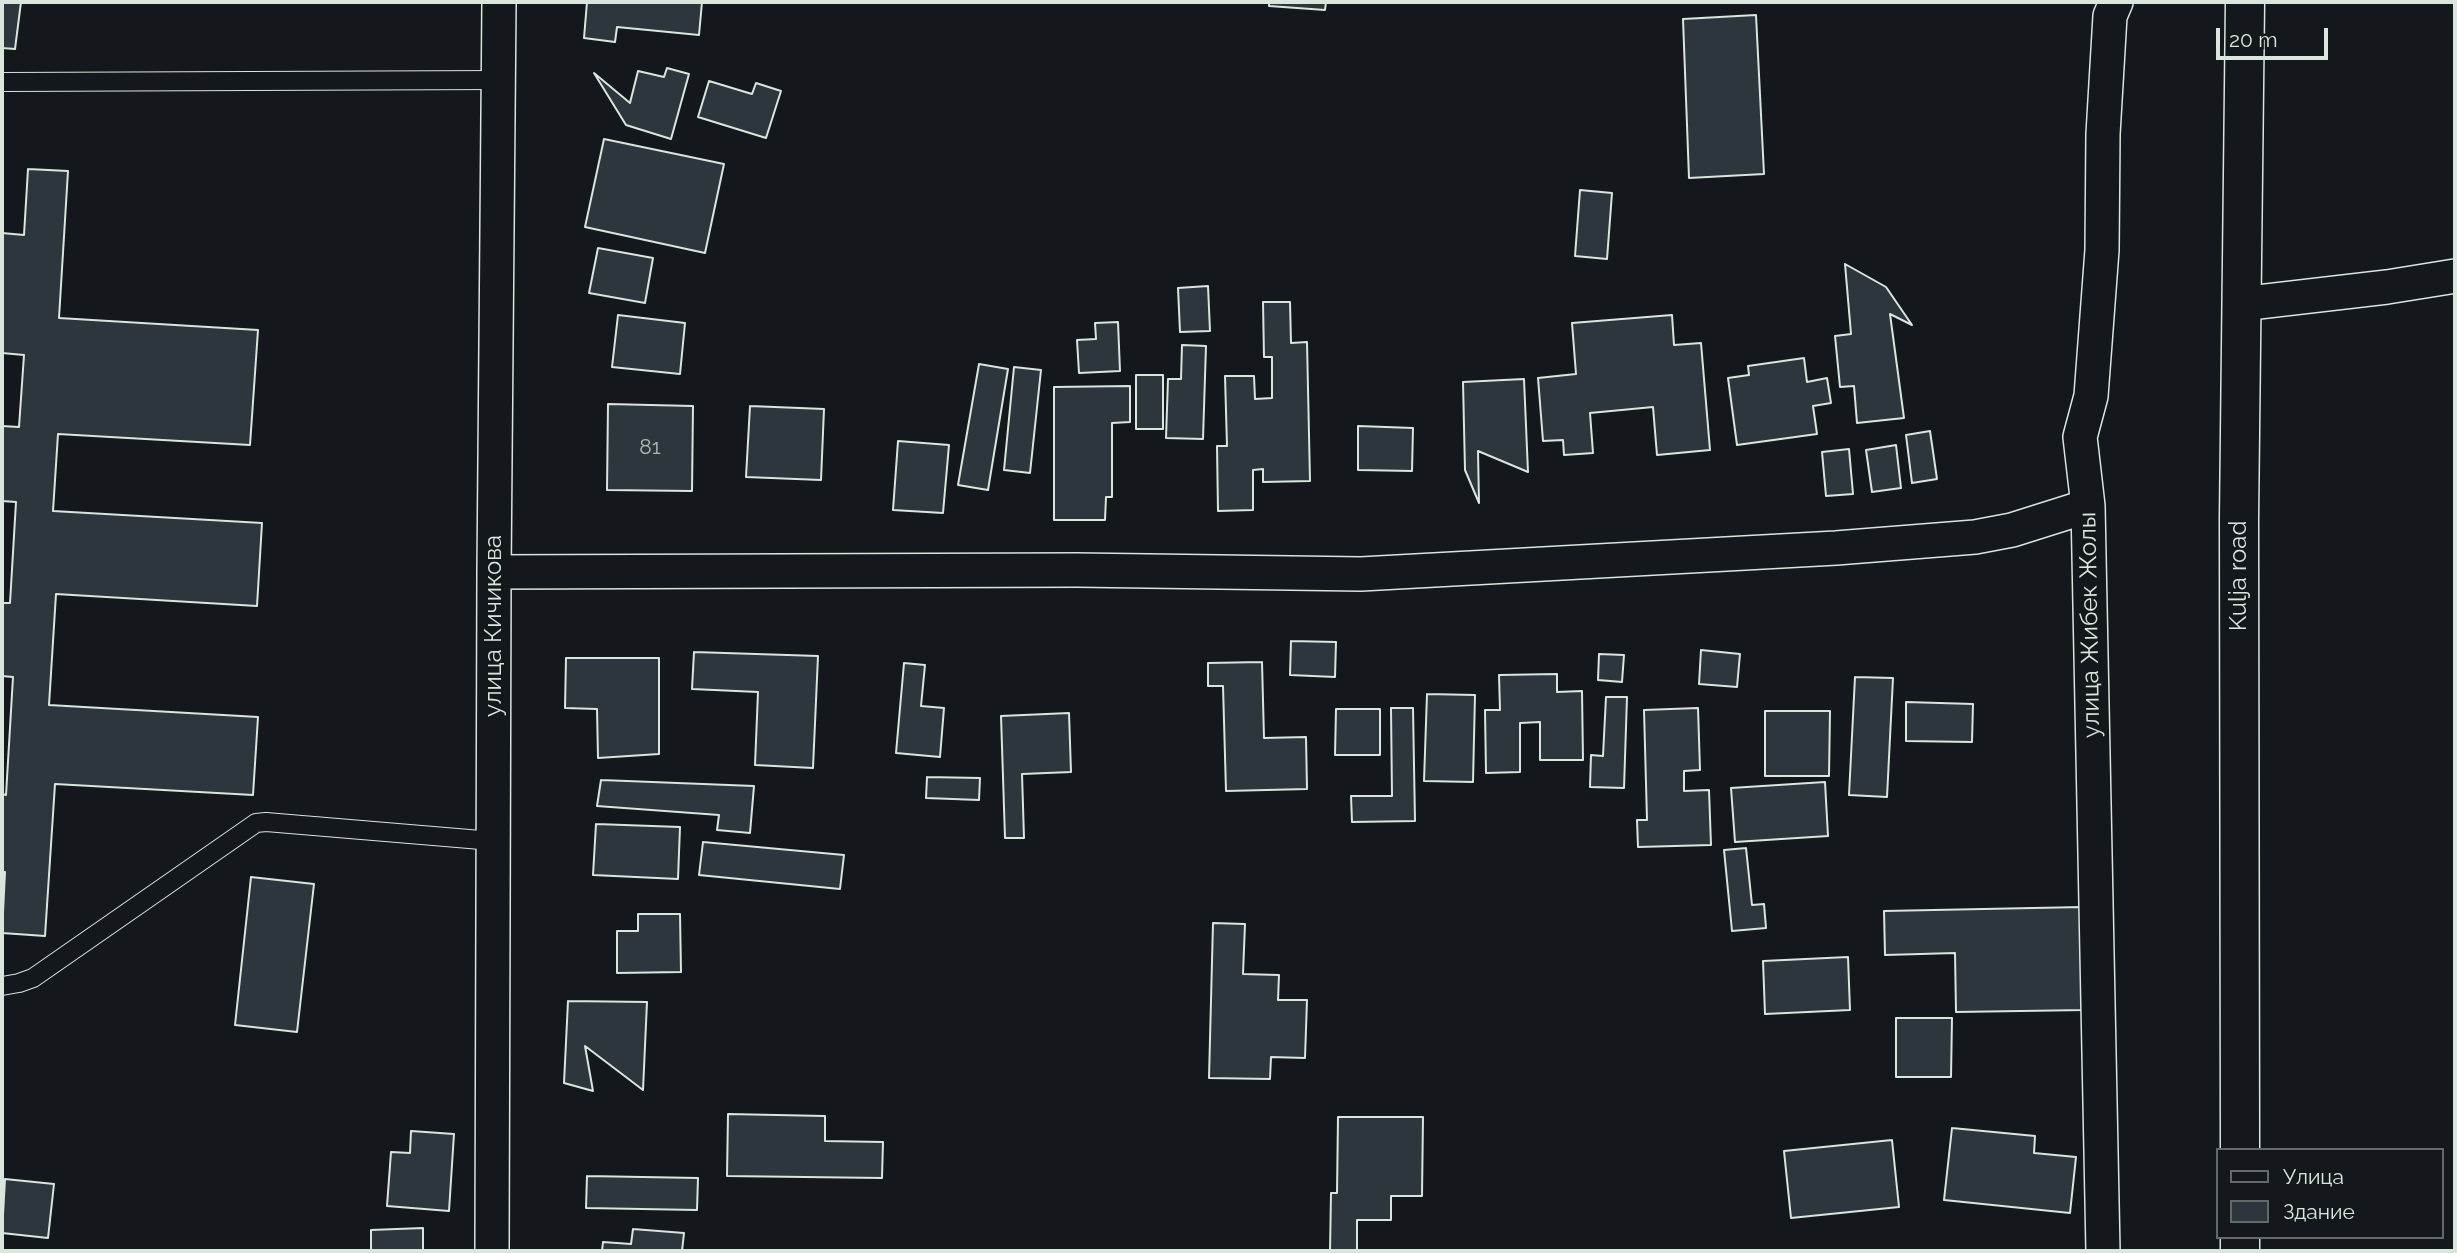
<!DOCTYPE html>
<meta charset="utf-8">
<style>
body{margin:0}
#map{position:relative;width:2457px;height:1253px;overflow:hidden;background:#14181c;font-family:Raleway,sans-serif}
canvas{display:block}
.frame{position:absolute;inset:0;border:4px solid #d8e6dc;pointer-events:none}
.legend{position:absolute;left:2216px;top:1148px;width:228px;height:91px;box-sizing:border-box;background:#14181c;border:2px solid #626a69;margin:0;padding:9px 12px;list-style:none;font-size:21px;color:#d8e6dc}
.legend li{display:flex;align-items:center;gap:14px;height:35px}
.legend b{width:35px;border:2px solid #626a69}
.scale{position:absolute;left:2216px;top:28px;width:112px;height:32px;box-sizing:border-box;border:4px solid #d8e6dc;border-top:0;padding-left:9px;font-size:21px;line-height:24px;white-space:nowrap;color:#d8e6dc;-webkit-text-stroke:5px #14181c;paint-order:stroke}
</style>
<div id="map">
<canvas width="2457" height="1253"></canvas>
<div class="frame"></div>
<ul class="legend">
<li><b style="height:9px;background:#14181c"></b>Улица</li>
<li><b style="height:19px;background:#2c363c"></b>Здание</li>
</ul>
<div class="scale">20 m</div>
</div>
<script>
const g = document.querySelector('canvas').getContext('2d');
g.lineJoin = 'round';
function fillPath(path, color) { g.fillStyle = color; g.fill(path, 'evenodd'); }
const poly = rows => new Path2D(rows.map(r => 'M' + r).join(''));
function trace(path, color, width, dash) { g.strokeStyle = color; g.lineWidth = width; g.lineCap = dash ? 'butt' : 'round'; g.setLineDash(dash || []); g.stroke(path); }
function drawText(font, color, halo, rows, align = 'center') {
  g.font = font + ' Raleway,sans-serif'; g.lineWidth = 5; g.setLineDash([]); g.textBaseline = 'middle'; g.strokeStyle = halo; g.fillStyle = color; for (const [text, x, y, turn = 0] of rows) {
    g.save(); g.translate(x, y); g.rotate((+turn || 0) * Math.PI / 180); g.textAlign = isNaN(turn) ? turn : align; if (halo) g.strokeText(text, 0, 0); g.fillText(text, 0, 0); g.restore();
  }
}
const building = poly([
 [2,2,21,2,15,49,2,48,2,2],
 [587,2,702,2,699,35,617,27,615,42,584,38,587,2],
 [1269,2,1326,2,1325,10,1269,6,1269,2],
 [1756,15,1764,174,1689,178,1683,19,1756,15],
 [667,68,689,74,671,139,626,125,594,73,630,103,638,71,664,77,667,68],
 [709,81,752,94,756,83,781,91,766,138,698,117,709,81],
 [604,139,724,164,705,253,585,227,604,139],
 [28,169,68,171,59,318,258,330,250,445,58,434,53,511,262,523,257,606,56,594,49,705,258,717,253,795,55,784,45,936,2,933,5,872,2,872,2,794,6,795,13,677,2,676,2,603,10,603,16,502,2,501,2,426,19,427,24,355,2,353,2,233,24,235,28,169],
 [1580,190,1612,193,1607,259,1575,256,1580,190],
 [598,248,653,258,645,303,589,293,598,248],
 [1845,264,1886,287,1912,325,1890,314,1904,418,1857,423,1854,386,1840,387,1835,336,1851,334,1845,264],
 [1208,286,1210,331,1180,332,1178,288,1208,286],
 [1263,302,1290,302,1291,343,1307,342,1310,481,1263,482,1263,469,1253,470,1253,510,1218,511,1217,446,1227,446,1225,376,1254,376,1255,399,1272,398,1272,357,1264,357,1263,302],
 [618,315,685,323,680,374,612,367,618,315],
 [1672,315,1674,345,1701,343,1710,450,1657,455,1653,407,1590,413,1593,453,1564,455,1563,440,1543,441,1538,378,1576,374,1572,323,1672,315],
 [1118,322,1120,371,1079,373,1077,340,1096,339,1095,323,1118,322],
 [1182,345,1206,346,1203,439,1166,438,1168,379,1181,379,1182,345],
 [1804,358,1807,382,1827,378,1831,403,1813,406,1817,434,1737,445,1728,378,1749,375,1748,366,1804,358],
 [979,364,1008,369,988,490,958,485,979,364],
 [1014,367,1041,370,1030,473,1004,470,1014,367],
 [1136,375,1163,375,1163,429,1136,429,1136,375],
 [1524,379,1528,472,1478,451,1479,503,1465,470,1463,382,1524,379],
 [1130,386,1130,422,1112,423,1112,497,1106,497,1105,520,1054,520,1054,387,1130,386],
 [608,404,693,406,692,491,607,490,608,404],
 [750,406,824,409,821,480,746,477,750,406],
 [1358,426,1413,428,1412,471,1358,470,1358,426],
 [1930,431,1937,479,1912,483,1906,435,1930,431],
 [898,441,949,445,943,513,893,510,898,441],
 [1896,445,1901,488,1872,492,1866,450,1896,445],
 [1849,449,1853,494,1826,496,1822,452,1849,449],
 [1291,641,1336,642,1335,677,1290,675,1291,641],
 [1701,650,1740,654,1737,687,1699,684,1701,650],
 [694,652,818,656,813,768,755,765,758,692,692,689,694,652],
 [1599,654,1624,655,1622,682,1598,680,1599,654],
 [566,658,659,658,659,754,598,758,597,709,565,708,566,658],
 [1262,662,1264,738,1306,737,1307,789,1226,791,1223,686,1208,686,1208,663,1262,662],
 [904,663,925,665,921,706,944,708,940,757,896,753,904,663],
 [1557,674,1557,692,1582,691,1583,760,1540,760,1540,722,1520,723,1520,772,1486,773,1485,710,1500,710,1499,675,1557,674],
 [1855,677,1893,678,1887,797,1849,795,1855,677],
 [1427,694,1475,695,1473,782,1424,781,1427,694],
 [1606,697,1627,697,1624,788,1590,787,1591,755,1603,756,1606,697],
 [1906,702,1973,704,1972,742,1906,741,1906,702],
 [1391,708,1413,708,1415,821,1352,822,1351,796,1392,796,1391,708],
 [1698,708,1700,770,1684,771,1684,791,1709,790,1711,845,1638,847,1637,820,1647,820,1644,710,1698,708],
 [1336,709,1380,709,1380,755,1335,755,1336,709],
 [1765,711,1830,711,1829,776,1765,776,1765,711],
 [1069,713,1071,772,1022,774,1024,838,1005,838,1001,716,1069,713],
 [927,777,980,778,979,800,926,798,927,777],
 [601,780,754,786,750,833,717,830,719,815,597,806,601,780],
 [1825,782,1828,836,1735,842,1731,788,1825,782],
 [596,824,680,827,678,879,593,875,596,824],
 [703,842,844,855,840,889,699,875,703,842],
 [1746,848,1752,905,1764,904,1766,928,1732,931,1724,850,1746,848],
 [251,877,314,884,297,1032,235,1025,251,877],
 [2083,907,2085,1010,1956,1012,1955,953,1885,955,1884,911,2083,907],
 [638,914,680,914,681,972,617,973,617,931,638,931,638,914],
 [1213,923,1245,924,1243,974,1279,975,1278,1000,1307,1000,1305,1058,1271,1057,1270,1079,1209,1078,1213,923],
 [1848,957,1850,1010,1765,1014,1763,961,1848,957],
 [568,1001,647,1002,643,1090,585,1046,593,1091,564,1083,568,1001],
 [1896,1018,1952,1018,1951,1077,1896,1077,1896,1018],
 [728,1114,825,1116,825,1141,883,1142,882,1178,727,1176,728,1114],
 [1338,1117,1423,1117,1422,1196,1391,1196,1391,1220,1357,1220,1357,1251,1330,1251,1331,1193,1337,1193,1338,1117],
 [1952,1128,2035,1136,2034,1153,2076,1157,2070,1213,1944,1200,1952,1128],
 [411,1131,454,1134,449,1211,387,1206,391,1152,410,1153,411,1131],
 [1892,1140,1899,1207,1791,1218,1784,1151,1892,1140],
 [587,1176,698,1178,697,1210,586,1208,587,1176],
 [5,1179,54,1184,48,1238,2,1233,5,1179],
 [423,1228,423,1251,371,1251,371,1230,423,1228],
 [633,1229,684,1233,682,1251,602,1251,603,1242,631,1244,633,1229]
]);
fillPath(building, '#2c363c');
trace(building, '#d8e6dc', 2);
const lane = poly([
 [2,82,498,80],
 [2,986,19,983,33,978,256,823,266,822,493,841]
]);
const street = poly([
 [2241,304,2387,287,2455,276],
 [494,572,1077,570,1361,574,1836,548,1975,537,2012,530,2088,506],
 [492,1251,494,572,499,2],
 [2103,1251,2088,506,2080,437,2091,396,2102,250,2103,134,2110,16,2116,2]
]);
const primary = poly([
 [2240,1150,2239,518,2245,2],
 [2240,1237,2240,1251]
]);
trace(lane, '#d8e6dc', 20);
trace(street, '#d8e6dc', 36);
trace(primary, '#d8e6dc', 41);
trace(lane, '#14181c', 18);
trace(street, '#14181c', 33);
trace(primary, '#14181c', 38);
drawText('21px', '#adbab4', null, [
 ["81",650,448]
]);
drawText('24px', '#d8e6dc', '#14181c', [
 ["Kulja road",2239,576,-90],
 ["улица Жибек Жолы",2090,625,-91],
 ["улица Кичикова",494,626,-90]
]);
</script>
